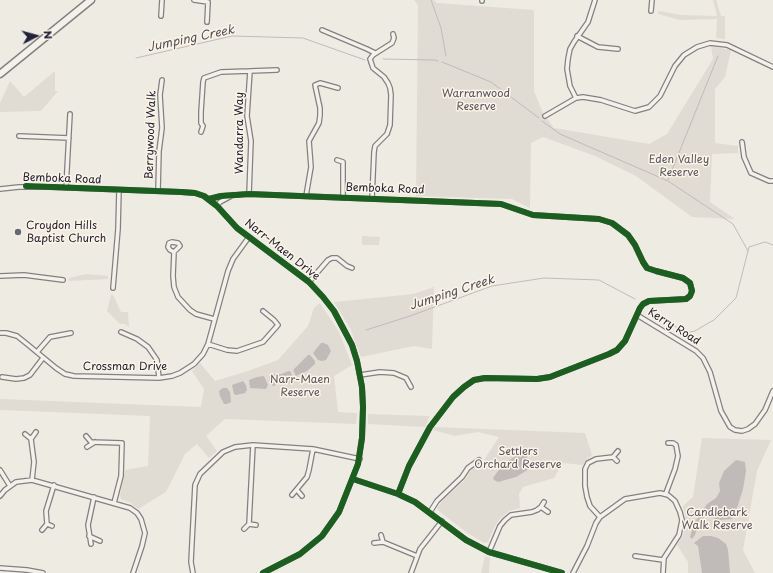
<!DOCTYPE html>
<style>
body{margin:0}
#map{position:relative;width:773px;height:573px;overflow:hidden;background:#eeebe3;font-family:"Playpen Sans",sans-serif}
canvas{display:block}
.north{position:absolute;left:16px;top:16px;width:40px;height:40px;-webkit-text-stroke:3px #fcf5e5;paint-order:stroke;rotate:84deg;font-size:11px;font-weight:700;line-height:16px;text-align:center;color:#22223b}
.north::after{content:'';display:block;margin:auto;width:14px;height:18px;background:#22223b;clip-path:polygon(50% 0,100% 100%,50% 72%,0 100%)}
</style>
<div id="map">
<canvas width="773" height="573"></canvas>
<div class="north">N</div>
</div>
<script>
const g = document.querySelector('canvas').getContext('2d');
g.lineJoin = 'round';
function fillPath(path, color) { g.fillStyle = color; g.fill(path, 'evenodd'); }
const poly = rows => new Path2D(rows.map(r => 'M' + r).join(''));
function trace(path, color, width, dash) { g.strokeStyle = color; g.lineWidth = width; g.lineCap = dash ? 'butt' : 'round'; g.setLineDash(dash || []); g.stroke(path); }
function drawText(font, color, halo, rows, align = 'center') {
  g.font = font + ' "Playpen Sans",sans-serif'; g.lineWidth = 3; g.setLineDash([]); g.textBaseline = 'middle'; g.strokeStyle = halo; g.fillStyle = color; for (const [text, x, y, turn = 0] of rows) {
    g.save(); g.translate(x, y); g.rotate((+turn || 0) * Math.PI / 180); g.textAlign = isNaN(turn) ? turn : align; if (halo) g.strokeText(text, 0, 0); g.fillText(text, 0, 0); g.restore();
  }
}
fillPath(poly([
 [414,0,434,0,437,3,534,10,534,91,543,113,554,128,649,144,667,134,713,59,711,46,731,50,725,77,715,89,715,143,738,146,738,153,712,154,710,202,735,219,692,217,636,176,595,156,543,137,531,143,530,208,512,199,416,196,418,5],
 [713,0,716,0,721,16,725,16,725,39,716,38,717,19,680,20,658,14,658,11,681,15,717,16],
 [55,71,55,91,58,91,41,111,0,112,0,103,10,81,24,97],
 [362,236,380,237,379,245,362,245],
 [86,274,108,276,108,279,69,281,69,278],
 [434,287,432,349,414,346,361,357,350,328,334,302,413,294],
 [111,295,113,295,121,312,128,312,129,327,125,324,120,324,107,311],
 [320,303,339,332,352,365,334,376,338,412,357,413,356,424,225,419,206,436,217,451,209,458,197,444,185,454,166,492,138,509,131,503,121,499,120,496,125,470,148,466,150,416,0,410,0,399,201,407,204,389,192,371,200,363,215,381,248,371,278,360,308,326,314,308],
 [368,414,429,416,429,418,425,427,368,424],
 [434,427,585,433,592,455,587,459,583,465,563,463,554,478,523,487,519,494,520,508,509,511,501,518,496,524,488,542,484,543,466,532,439,511,437,508,444,499,464,481,473,467,482,463,499,437,478,432,455,436,433,430],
 [702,438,771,440,757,471,743,550,755,573,688,573,688,562,677,545,683,536,685,527,685,516,683,506,693,497],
 [485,556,490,558,489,573,481,573]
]), '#e0dcd3');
fillPath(poly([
 [321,343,324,343,328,345,331,351,326,360,322,361,318,360,313,353],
 [308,355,310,355,315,361,315,364,307,371,296,376,293,370],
 [289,371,291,372,293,379,291,383,287,384,282,383,273,386,270,384,269,377,273,374,281,374],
 [264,376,268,385,266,389,250,388,249,380,257,377],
 [243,381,246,385,247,390,245,393,236,395,234,394,232,385],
 [223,388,227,388,230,392,231,402,227,404,224,404,220,396,219,391],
 [525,454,527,457,531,468,516,477,498,482,494,480,493,478,498,471,506,462,516,456],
 [736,460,745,462,746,471,743,489,738,505,732,519,719,520,706,516,702,519,698,526,695,535,692,539,690,537,694,523,707,504,716,498,720,491,719,483,724,471],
 [703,536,711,536,718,538,726,544,728,550,730,573,702,573,698,546,694,543]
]), '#c0bbb8');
trace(poly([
 [431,0,441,28,446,56],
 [136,58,232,36,303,38,365,60],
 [383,59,435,60,438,61],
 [442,62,491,82,539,118],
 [542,121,560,134,668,181,733,224,748,251],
 [668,180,718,56],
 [655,313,685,333,695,331,705,325,714,320,736,298,749,247,765,242,773,245],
 [366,330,410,316,492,286,544,278,599,280,635,299]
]), '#c0bbb8', 1);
const street = poly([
 [194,0,208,2,207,22],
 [482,0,482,1],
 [651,11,652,0],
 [161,16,162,0],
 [322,30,367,49,375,53],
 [577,36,598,47,618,49],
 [250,71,277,70],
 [576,98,570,86,567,69,568,59,570,49,574,42,588,22,595,0],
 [545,116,576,98,583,97,601,100,635,111,649,107,660,96,675,66,684,55,697,47,710,43,727,45,773,67],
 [201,132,203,126,201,123,201,112,203,82,204,78,221,72,250,71,247,116,251,141,249,194],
 [19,136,69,138],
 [742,142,744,157,751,173,769,181,773,181],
 [337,160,343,162,343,198],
 [66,188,70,114],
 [0,189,19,187,49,187,181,192,195,193,204,196,217,206,237,228,309,282,323,297,334,311,352,345,357,361,362,387,363,407,362,438,358,464,339,512,322,536,300,554,263,573],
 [158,191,159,151,162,128,160,95,162,80],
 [306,196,311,167,309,141,319,123,320,115,320,108,315,85,320,83,338,88],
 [209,199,221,196,249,194,501,204,533,215,599,219,612,223,628,235,635,245,643,262,647,268,656,271,683,278,690,283,692,291,690,296,686,299,649,301,643,304,640,308,625,341,617,350,609,354,550,377,537,379,485,378,474,380,464,387,453,397,430,427,409,466,398,494],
 [372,199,374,152,375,146,387,134,390,125,391,95,390,88,388,83,384,77,373,68,370,59,373,55,392,43,394,38,393,34],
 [217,206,220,202,233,195],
 [174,252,180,246,178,243,172,242,169,243,168,247,170,250,174,252,173,276,174,287,178,297,190,310,196,314,214,319],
 [0,276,24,275,63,280],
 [309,282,328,260,332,258,337,258,347,266,352,268],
 [113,288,118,229,119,190],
 [637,315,696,351,703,358,710,372,721,411,730,427,735,430,742,431,748,429,755,424,765,410,773,391],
 [121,332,137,339,148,347,157,360,159,378],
 [0,333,6,333,17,336,27,344,56,368,65,374,74,376,159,378,172,376,180,373,194,364,203,354,208,344,228,271,233,259,249,237],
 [208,344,227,350,237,351,263,342,278,325,274,320,263,311],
 [37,352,50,337,71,333],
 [360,375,380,372,394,373,406,378,411,387],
 [2,377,16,379,24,378,30,375,43,358],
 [25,434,31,439,36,432],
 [86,436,91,442,122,443,121,476,114,503],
 [31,439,34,462,32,480],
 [87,447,95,442],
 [617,461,613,457,618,451],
 [0,470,10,486],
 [353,479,398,494,415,502,466,540,489,552,562,573],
 [297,490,302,496],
 [666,493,675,469,678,456,676,445,673,443,668,443],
 [292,495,307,477,309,470,313,449],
 [0,496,5,490,16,482,32,480,130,508,137,513,141,519,145,533,142,546,133,573],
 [541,507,548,512],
 [430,512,437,501,462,477,468,468,479,460],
 [600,517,590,506,587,497,585,486,585,469,588,463,596,459,613,457],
 [47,524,46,511,54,485],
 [249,524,253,445],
 [244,529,249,524,256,525],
 [42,530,47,524,52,526],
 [89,536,100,541],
 [383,542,417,556],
 [374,543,383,542,381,535],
 [91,544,88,525,94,497],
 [489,552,500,526,505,520,511,515,532,512,537,510,541,507,544,502],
 [635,556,663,560],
 [0,568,27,570,43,573],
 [193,573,191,562,192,542,195,485,200,474,223,452,235,447,253,445,313,449,360,459],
 [411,573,420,549,442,521],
 [573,573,587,546,596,523,600,517,625,499,660,493,668,495,675,501,680,512,682,520,679,535,664,558,663,573]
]);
const primary = poly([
 [0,74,91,0]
]);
trace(street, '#828182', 6);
trace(primary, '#828182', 9);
trace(street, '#f4f1eb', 3.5);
trace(primary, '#f4f1eb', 6);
trace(poly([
 [26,186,181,192,195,193,204,196,217,206,237,228,309,282,323,297,334,311,352,345,357,361,362,387,363,407,362,438,358,464,339,512,322,536,300,554,263,573],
 [209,199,221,196,249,194,501,204,533,215,599,219,612,223,628,235,635,245,643,262,647,268,656,271,683,278,690,283,692,291,690,296,686,299,649,301,643,304,640,308,625,341,617,350,609,354,550,377,537,379,485,378,474,380,464,387,453,397,430,427,409,466,398,494],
 [353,479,398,494,415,502,466,540,489,552,562,573]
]), '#1b5e20', 6);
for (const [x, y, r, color] of [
 [18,232,4,"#696876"]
]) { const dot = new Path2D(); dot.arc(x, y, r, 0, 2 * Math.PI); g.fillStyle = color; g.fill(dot); trace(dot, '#fcf5e5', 1.5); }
drawText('11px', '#575665', '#fcf5e5', [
 ["Warranwood",476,94],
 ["Reserve",476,107],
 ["Eden Valley",679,160],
 ["Reserve",679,173],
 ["Narr-Maen",300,380],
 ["Reserve",300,393],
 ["Settlers",518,452],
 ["Orchard Reserve",518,465],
 ["Candlebark",717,513],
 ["Walk Reserve",717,526]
]);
drawText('11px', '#22223b', '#fcf5e5', [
 ["Wandarra Way",240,133,-90],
 ["Berrywood Walk",151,135,-88],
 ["Bemboka Road",62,179,2],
 ["Bemboka Road",385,189,2],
 ["Narr-Maen Drive",282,250,38],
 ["Kerry Road",674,327,32],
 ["Crossman Drive",125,367]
]);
drawText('11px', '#22223b', '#fcf5e5', [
 ["Croydon Hills",26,226],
 ["Baptist Church",26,239]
], 'left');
drawText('italic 12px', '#525160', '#fcf5e5', [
 ["Jumping Creek",191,39,-12],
 ["Jumping Creek",452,293,-18]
]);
</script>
